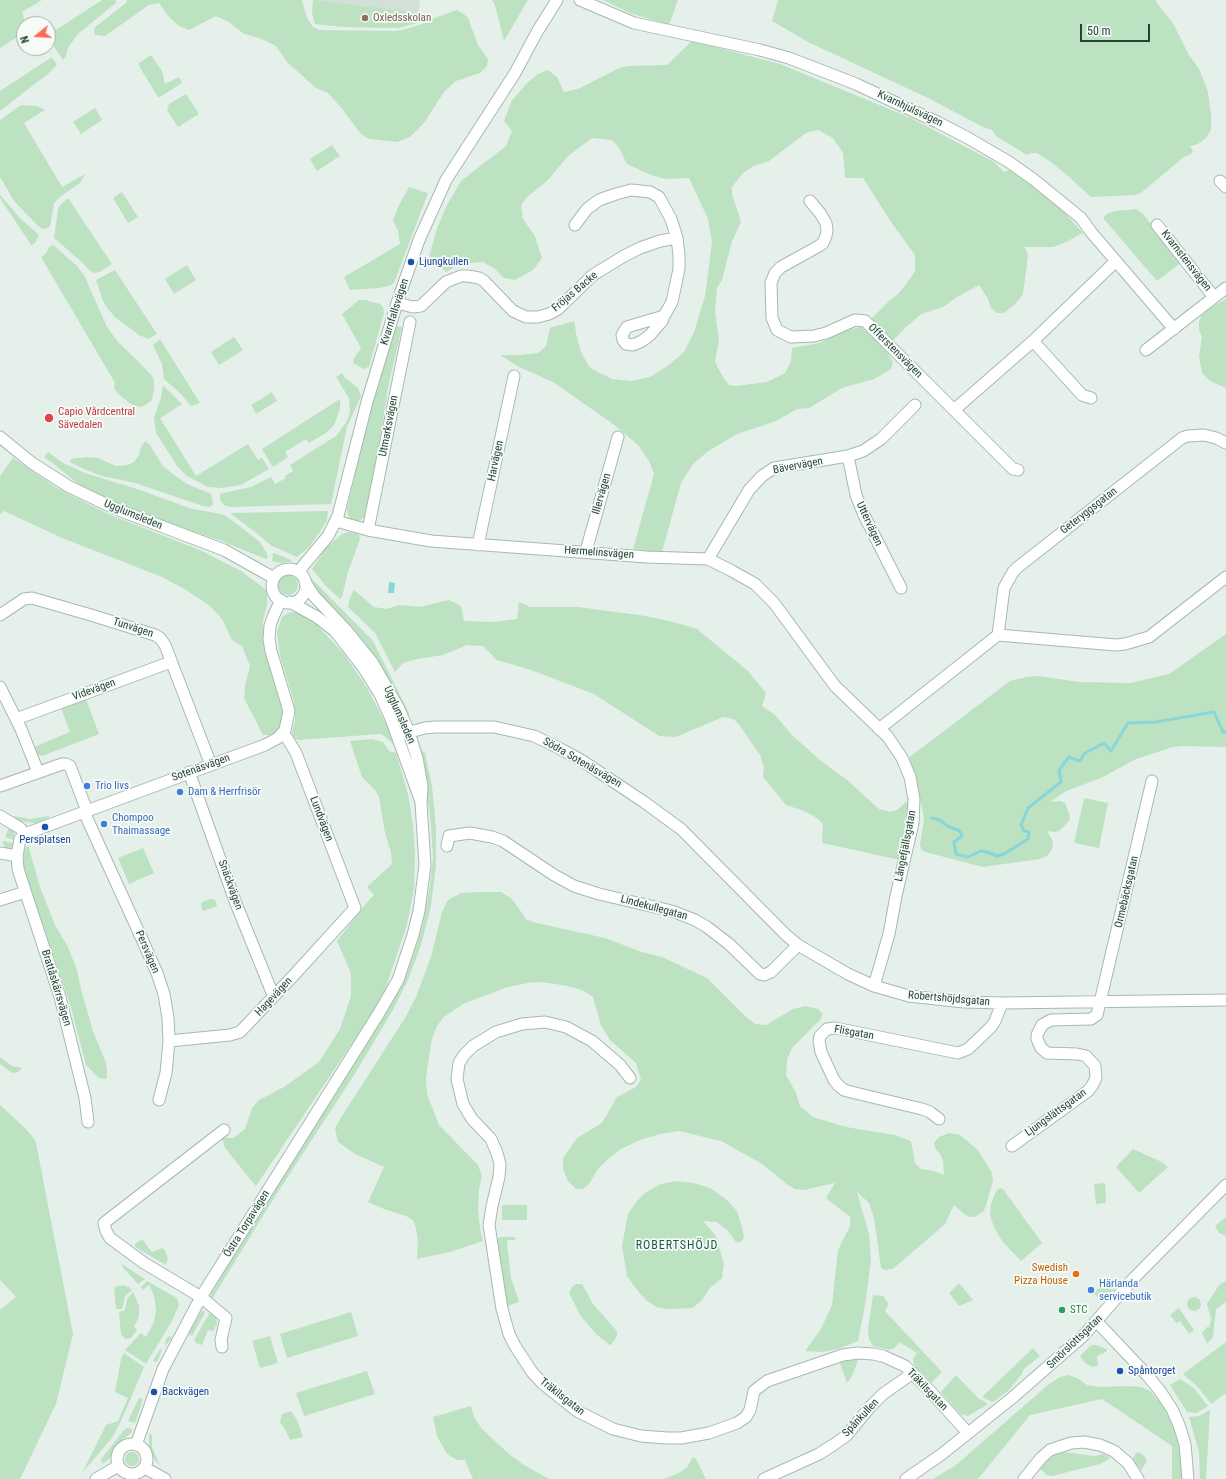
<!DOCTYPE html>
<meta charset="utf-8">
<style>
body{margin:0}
#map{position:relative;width:1226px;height:1479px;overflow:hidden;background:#e5f0ea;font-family:"Roboto Condensed",sans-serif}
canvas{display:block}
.north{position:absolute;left:16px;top:16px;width:40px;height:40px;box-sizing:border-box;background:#f7fbf8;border:1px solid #a2b2ab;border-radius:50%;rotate:252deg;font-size:11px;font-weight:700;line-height:16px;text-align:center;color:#224437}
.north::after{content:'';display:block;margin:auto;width:14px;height:18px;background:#ff6954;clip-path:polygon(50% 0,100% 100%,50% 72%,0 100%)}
.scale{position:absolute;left:1080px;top:24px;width:70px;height:18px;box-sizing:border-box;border:2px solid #224437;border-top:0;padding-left:5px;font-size:12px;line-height:14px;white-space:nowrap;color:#224437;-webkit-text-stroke:3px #f7fbf8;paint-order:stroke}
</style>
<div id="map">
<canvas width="1226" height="1479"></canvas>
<div class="north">N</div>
<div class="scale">50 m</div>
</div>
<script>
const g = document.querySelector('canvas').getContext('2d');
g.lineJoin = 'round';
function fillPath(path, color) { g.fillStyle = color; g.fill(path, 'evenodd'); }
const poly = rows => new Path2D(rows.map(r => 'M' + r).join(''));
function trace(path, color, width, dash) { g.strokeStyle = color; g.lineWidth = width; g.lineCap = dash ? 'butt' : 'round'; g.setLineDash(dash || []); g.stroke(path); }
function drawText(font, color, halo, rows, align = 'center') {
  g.font = font + ' "Roboto Condensed",sans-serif'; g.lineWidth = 3.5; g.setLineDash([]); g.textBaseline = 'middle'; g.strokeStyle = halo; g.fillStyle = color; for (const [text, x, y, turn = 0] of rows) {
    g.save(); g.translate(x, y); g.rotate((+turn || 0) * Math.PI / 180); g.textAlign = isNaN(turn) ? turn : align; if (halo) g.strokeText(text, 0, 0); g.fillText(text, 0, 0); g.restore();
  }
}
fillPath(poly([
 [313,0,420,0,417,23,398,28,345,27,315,24,312,13]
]), '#d3e0d8');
fillPath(poly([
 [0,0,42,0,22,12,26,24,24,24,24,33,0,48],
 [102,0,115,0,117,2,78,34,68,48,66,56,63,60,48,38,48,35],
 [127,0,302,0,307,18,313,27,319,30,395,31,406,29,422,24,431,19,457,10,464,14,468,18,478,45,488,59,487,66,480,73,456,81,444,92,424,123,410,137,397,142,369,139,361,134,343,110,328,93,316,88,287,62,276,46,262,39,244,34,229,22,216,16,189,30,179,26,168,16,159,3,149,5,105,36,95,35,94,31,95,27,126,3],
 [313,0,419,13,417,23,398,28,345,27,315,24,312,13],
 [492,0,528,0,504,41,495,5],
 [603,0,678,0,669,25,630,13],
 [778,0,1155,0,1174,25,1189,55,1199,69,1208,92,1211,114,1211,130,1206,138,1198,144,1190,146,1193,151,1191,154,1184,157,1142,192,1136,195,1091,197,1068,176,1051,162,1037,153,1030,153,1027,155,996,136,992,130,985,128,928,98,810,43,772,21],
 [692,41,780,64,911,118,994,162,1004,172,1010,170,1016,173,1060,208,1083,233,1064,243,1053,247,1022,247,1026,249,1028,256,1023,294,1015,304,1004,313,997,313,991,308,988,299,979,285,957,297,943,307,921,314,904,329,885,349,893,362,891,369,883,374,874,379,842,388,809,408,797,409,776,421,737,434,707,452,693,464,681,483,662,552,633,549,654,474,649,461,638,445,613,424,553,382,519,367,500,355,520,355,538,353,546,346,550,328,574,321,577,338,581,352,590,368,612,379,632,381,650,377,669,365,684,352,694,332,705,296,712,242,708,219,689,178,665,179,651,175,627,164,619,148,612,140,592,138,568,156,548,180,527,197,521,205,523,219,535,236,542,258,533,270,515,280,504,278,494,268,483,262,461,264,446,272,429,258,436,231,446,207,461,181,506,146,512,131,504,121,511,102,526,84,538,74,548,70,557,77,564,92,578,89,619,68,628,66,667,65],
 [818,130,833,138,843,153,845,178,863,178,891,222,915,255,915,271,909,280,899,293,888,302,871,319,861,327,851,329,819,343,792,348,791,361,785,373,767,382,736,386,729,385,723,377,715,362,719,340,715,312,717,288,722,280,732,241,741,222,732,194,732,187,743,173,754,166,769,161,806,133],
 [151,55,162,71,165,84,179,77,182,83,160,97,158,97,139,66,139,63],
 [52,57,57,65,49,73,0,111,0,91],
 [186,94,199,114,178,127,167,110,169,104],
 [21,105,37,106,45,110,24,123,62,187,85,174,80,183,60,197,54,203,50,227,47,228,43,229,38,226,14,201,0,177,0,120],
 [95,108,102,120,81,134,73,122],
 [332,145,340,156,317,171,310,159],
 [409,187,428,193,394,283,389,286,379,288,350,290,344,277,400,244,398,231,393,221,398,207],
 [122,192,138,217,128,223,113,198],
 [0,195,21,219,39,235,35,243,31,245,0,198],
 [68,198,112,264,99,272,94,273,89,270,84,264,54,238,58,209,60,205],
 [1136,209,1142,213,1182,262,1157,281,1103,218,1107,214,1115,211],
 [53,245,76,265,84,275,107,327,119,343,139,362,152,376,154,380,154,389,152,400,147,404,140,407,132,405,117,393,114,388,115,383,41,257,46,253,49,247],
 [187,265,196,280,174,294,165,279],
 [115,270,157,334,148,339,139,335,115,317,108,309,103,301,96,280],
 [1226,299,1226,388,1210,381,1202,373,1199,356,1202,337,1199,330,1199,322,1201,316,1209,309],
 [359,300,365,300,380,304,383,307,384,313,369,367,364,369,353,363,354,358,361,348,342,314],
 [396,326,402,327,389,383,369,505,366,516,361,520,356,522,351,520,348,516,347,510,370,408],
 [234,337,243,350,219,365,211,352],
 [160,339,200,403,191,406,180,393,164,379,162,364,153,345],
 [342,373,345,378,358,388,361,396,347,427,331,504,231,507,226,506,222,503,220,500,220,494,251,487,271,477,275,484,286,478,285,476,293,471,290,465,336,436,347,421,350,412,349,398,336,377],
 [163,385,182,404,160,418,196,476,248,444,258,460,262,458,269,469,241,485,221,488,208,487,187,476,177,466,156,433,154,417,161,398],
 [272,392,277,401,256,414,251,405],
 [340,399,340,409,334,425,326,433,309,443,306,439,285,452,288,457,273,467,262,449],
 [145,441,150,445,162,465,174,475,187,484,211,494,213,503,213,505,209,507,203,506,135,483,102,476,86,470,70,462,71,459,86,457,98,458,116,466,127,465,134,462,139,455,141,447],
 [48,452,63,463,85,473,140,490,189,508,225,515,259,541,267,553,268,558,266,559,219,540,153,519,100,497,77,483,55,465,44,457],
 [13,458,57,488,108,514,200,550,241,571,265,589,267,594,267,605,263,620,263,638,266,654,282,705,282,719,279,729,274,735,263,735,244,698,245,686,250,666,242,646,232,640,222,619,210,606,186,590,162,577,62,538,4,511,0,514,0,476],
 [328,511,327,520,320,532,309,547,297,557,270,545,259,535,231,514,231,513],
 [348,532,357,533,359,535,360,539,348,572,342,597,340,599,325,585,312,569,326,548,342,534],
 [273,553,282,556,293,561,281,563,272,561],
 '278 585a10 10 0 1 1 20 0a10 10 0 1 1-20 0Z',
 [309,576,373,641,409,713,409,716,314,591,309,579],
 [354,590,374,607,387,609,398,605,420,607,449,600,461,606,464,621,494,622,517,619,519,602,530,607,578,607,646,616,673,622,697,629,748,671,766,693,762,706,775,715,792,735,820,760,847,780,879,809,890,812,897,810,906,802,908,803,910,810,909,825,900,860,822,843,823,824,817,818,804,811,786,805,763,777,764,767,760,755,738,723,733,719,723,717,676,737,659,736,594,694,531,670,497,660,483,646,467,645,443,655,417,659,403,663,395,672,375,633,348,607,350,598],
 [295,612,300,613,317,625,344,654,368,689,396,744,395,745,384,736,380,734,299,740,294,738,292,732,295,721,294,702,280,656,277,632,282,617,288,613],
 [1226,634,1226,747,1183,746,1173,747,1136,759,1101,778,1066,791,1050,802,1060,801,1065,803,1070,816,1069,821,1059,831,1055,832,1047,831,1053,842,1052,849,1048,855,1040,859,983,867,925,852,921,849,920,844,924,819,918,786,907,759,1010,681,1026,677,1039,676,1079,682,1131,683,1169,674],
 [86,699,99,734,42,756,35,753,34,747,70,732,61,708],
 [372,739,383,742,389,751,396,753,408,794,413,825,415,854,414,889,407,925,385,990,373,1012,256,1186,250,1179,225,1148,222,1138,233,1138,245,1129,252,1108,259,1100,284,1087,319,1062,340,1029,351,996,351,973,337,941,367,902,374,895,367,887,392,864,391,852,385,833,379,797,375,790,362,777,350,741],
 [420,749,425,753,432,786,436,828,436,865,431,906,421,945,408,980,393,1010,354,1075,274,1198,212,1299,211,1296,211,1294,242,1241,388,1009,405,978,413,956,422,928,430,886,433,856,430,815],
 [1084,798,1108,803,1099,848,1074,843],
 [15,816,30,819,49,816,50,817,38,823,34,823,18,821,13,818],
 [9,827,13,829,14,832,14,840,5,837],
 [2,841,14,843,14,844,11,848,6,849],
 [28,845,40,887,55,925,68,947,77,970,81,989,93,1031,106,1063,107,1070,107,1077,106,1079,99,1078,86,1065,70,1004,24,870,24,852],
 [143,848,154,873,129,884,118,858],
 [480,892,501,892,512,899,527,920,537,923,605,938,642,952,662,957,707,978,744,1015,755,1024,766,1025,793,1009,805,1006,818,1009,823,1014,820,1020,792,1048,787,1060,786,1075,796,1093,800,1106,813,1117,846,1127,895,1135,911,1141,915,1163,921,1169,934,1171,944,1175,943,1161,940,1154,935,1148,934,1143,939,1137,949,1133,960,1135,978,1150,992,1173,993,1180,989,1195,984,1211,975,1217,970,1217,964,1214,954,1205,945,1224,893,1269,885,1270,881,1268,874,1218,869,1203,857,1192,869,1234,871,1261,865,1305,858,1341,838,1349,823,1352,805,1351,821,1329,832,1305,838,1250,850,1226,850,1217,826,1198,835,1183,804,1190,795,1189,788,1185,762,1164,721,1141,679,1131,660,1134,640,1140,621,1149,609,1158,598,1169,589,1184,583,1189,576,1189,568,1181,563,1169,563,1158,577,1138,602,1123,617,1097,636,1087,641,1080,636,1063,610,1040,601,1025,593,997,582,990,562,985,540,982,528,983,508,987,463,1004,444,1017,437,1026,432,1039,429,1056,426,1079,427,1094,439,1125,478,1165,482,1176,479,1189,478,1209,480,1228,483,1241,450,1252,417,1259,418,1242,416,1228,413,1220,406,1216,384,1209,368,1202,384,1167,355,1154,338,1142,335,1128,342,1116,405,1018,416,997,431,957,442,912,448,900,461,893],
 [211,899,215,900,217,906,203,911,201,906,202,902],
 [0,1057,12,1066,22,1068,18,1072,12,1073,0,1064],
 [0,1105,23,1126,32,1136,36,1143,73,1334,56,1404,20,1479,0,1479,0,1310,16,1297,0,1280],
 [1133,1149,1162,1162,1168,1167,1139,1193,1116,1167],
 [676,1181,694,1183,710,1188,727,1200,737,1211,742,1227,744,1238,741,1242,736,1242,728,1231,717,1222,703,1221,716,1236,724,1265,722,1278,710,1288,702,1300,693,1308,667,1309,657,1307,647,1301,637,1290,627,1276,622,1246,628,1214,637,1201,645,1193,661,1184],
 [1105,1183,1106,1203,1096,1204,1094,1184],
 [1000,1188,1003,1189,1042,1243,1021,1261,1002,1241,994,1227,990,1215,991,1204,996,1191],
 [502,1205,527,1205,527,1220,502,1220],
 [1226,1217,1226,1236,1219,1233,1215,1226],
 [500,1237,515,1237,515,1240,507,1240,508,1251,511,1278,519,1302,505,1307,496,1240],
 [142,1239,152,1252,162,1248,165,1250,168,1258,166,1265,135,1247,135,1244],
 [122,1264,131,1270,145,1279,138,1284,124,1269,122,1266],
 [1111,1277,1118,1285,1102,1302,1094,1293],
 [147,1281,177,1298,179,1305,172,1321,146,1364,125,1350,141,1333,146,1337,154,1322,156,1310,154,1296,149,1285,143,1290,141,1287],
 [1226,1281,1226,1302,1216,1309,1213,1337,1207,1344,1202,1333,1207,1327,1209,1327,1211,1319,1207,1304,1219,1285],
 [959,1283,973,1300,959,1306,949,1293],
 [576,1284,582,1284,593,1304,617,1331,617,1336,611,1345,610,1345,596,1334,580,1315,569,1293,572,1287],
 [125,1285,126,1287,128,1286,132,1290,125,1296,122,1309,116,1309,114,1287],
 [133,1292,139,1306,139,1317,134,1326,137,1330,131,1338,125,1339,121,1334,119,1312,125,1310,127,1299],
 [873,1295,883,1296,889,1304,885,1311,942,1372,931,1383,914,1365,913,1359,917,1353,899,1342,895,1348,889,1350,873,1346,869,1339,868,1329],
 '1187 1304a7 7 0 1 1 14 0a7 7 0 1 1-14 0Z',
 [1179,1308,1194,1330,1189,1334,1180,1321,1176,1323,1170,1315],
 [203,1311,205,1311,205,1313,192,1336,188,1334,201,1312],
 [351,1312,358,1336,287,1358,280,1334],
 [209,1314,211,1314,216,1317,217,1324,213,1331,208,1330,202,1345,196,1343,194,1340],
 [171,1336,172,1338,162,1350,157,1362,153,1361,160,1349,162,1350,166,1344,165,1342,168,1337],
 [270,1336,278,1363,260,1368,252,1341],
 [1226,1342,1226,1393,1211,1404,1198,1387,1183,1374],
 [1093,1345,1096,1345,1107,1349,1106,1352,1097,1356,1098,1366,1092,1367,1085,1363,1080,1356,1090,1346],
 [1033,1348,1040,1356,1024,1369,1021,1375,1008,1391,993,1402,982,1397],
 [124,1353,144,1367,122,1419,112,1438,82,1473,106,1425,118,1421,128,1398,115,1392,121,1359],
 [859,1358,852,1376,847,1383,839,1360],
 [367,1371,375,1394,304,1416,296,1393],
 [956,1375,979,1399,982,1400,988,1404,968,1416,960,1414,941,1392],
 [1068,1375,1077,1378,1087,1385,1101,1387,1127,1386,1141,1387,1150,1391,1164,1407,1172,1424,1178,1440,1182,1459,1182,1479,1172,1479,1172,1446,1102,1399,1030,1415,978,1479,933,1479,956,1465,1049,1384,1060,1377],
 [1180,1379,1194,1388,1208,1406,1197,1413,1187,1412,1170,1385],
 [139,1398,143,1399,135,1423,128,1421],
 [471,1406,474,1417,482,1429,509,1454,524,1465,549,1479,473,1479,465,1460,457,1460,447,1454,437,1436,433,1417],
 [1210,1410,1206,1479,1200,1479,1199,1452,1189,1417,1199,1416],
 [291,1411,297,1420,303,1437,290,1440,286,1431,280,1422,282,1414],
 [127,1428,132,1429,132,1431,130,1434,117,1444,109,1459,102,1464,101,1460,102,1458,124,1430],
 [149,1433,152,1435,152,1447,160,1466,154,1459,149,1449],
 [1064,1452,1094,1456,1103,1454,1111,1458,1100,1464,1052,1476,1047,1475,1038,1467,1043,1460,1058,1453],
 [1139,1452,1142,1454,1147,1459,1146,1463,1141,1470,1133,1461,1133,1458,1136,1453],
 '125 1459a7 7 0 1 1 14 0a7 7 0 1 1-14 0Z',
 [693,1457,696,1459,706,1479,664,1479,679,1473,687,1467]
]), '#bde2c2');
fillPath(poly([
 [389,582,395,583,394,593,388,593]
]), '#89d6d9');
trace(poly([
 [932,818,940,820,947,826,960,831,962,836,954,842,956,854,968,857,981,851,987,852,997,856,1004,854,1028,839,1029,832,1024,831,1021,825,1028,808,1061,782,1059,770,1069,757,1080,761,1085,753,1104,743,1111,751,1128,723,1156,722,1214,712,1223,732,1226,732]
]), '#89d6d9', 3);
const minor = poly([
 [580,0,634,23,760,50,789,58,856,84,937,122,968,138,1009,162,1033,179,1081,218,1091,232,1174,329],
 [1220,181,1226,187],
 [810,201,820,213,826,223,827,231,826,236,823,243,819,246,781,267,775,273,771,283,772,318,777,330,791,337,814,336,826,333,855,320,865,321,1013,469,1018,470],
 [575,225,587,209,599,200,616,194,631,190,650,192,659,197,671,219,677,238,679,255,679,269,672,302,664,316,627,327,622,335,623,340,626,344,633,345,642,341,650,335,662,321,664,316],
 [1157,225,1214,297],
 [397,303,413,307,421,306,446,282,461,276,468,276,479,278,484,281,513,311,526,317,538,317,549,314,558,309,593,275,624,256,640,248,660,241,677,238],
 [1033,341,1082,395,1091,398],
 [1146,350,1226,288],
 [954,410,1033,341,1116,261],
 [0,437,32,463,68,486,116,509,224,550,274,578],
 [848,456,856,495,864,515,901,588],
 [336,521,368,530,431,541,647,557,708,559,732,571,755,584,774,603,835,686,888,737,902,758,910,777,914,799,913,823,896,896,889,934,874,986],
 [368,530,410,322],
 [478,545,514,376],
 [586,551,618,437],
 [708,559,749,490,762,476,774,468,848,456,863,451,881,439,915,405],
 '272 586a17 17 0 1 1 34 0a17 17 0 1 1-34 0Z',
 [298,572,328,536,338,516,367,402,397,303,419,240,446,180,515,73,537,32,557,0],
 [290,602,317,617,335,631,363,667,380,694,391,719,420,799],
 [0,615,24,599,32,598,91,615,155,635,160,638,165,645,211,765],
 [998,635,1116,645,1125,644,1149,637,1226,577],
 [0,687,21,729,38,772],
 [16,719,171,662],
 [879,729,998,635,1004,588,1013,572,1018,567,1182,438,1188,436,1204,435,1216,438,1226,443],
 [398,735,425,728,435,727,494,727,534,736,557,747,581,760,644,802,681,829,786,935,798,945,848,974,874,986,909,996,964,1002,1002,1003,1226,1000],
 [189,772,235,901,271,990,274,996],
 [0,786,62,764,66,764,70,766,87,811],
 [84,812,141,937,157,973,164,994,168,1018,169,1041,166,1073,159,1100],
 [0,816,20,828,25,834],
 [447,846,449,836,470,833,492,837,503,841,554,875,574,886,599,894,672,911,695,920,707,927,729,944,760,974,764,975,771,972,798,945],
 [0,853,17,856],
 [0,900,25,892],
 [169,1041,230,1035,240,1032,295,974,355,908,296,753,287,738,282,734],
 [630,1078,620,1065,592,1041,566,1027,545,1022,522,1024,496,1032,473,1046,464,1055,459,1063,457,1079,463,1104,472,1119,491,1139,497,1153,500,1164,499,1177,492,1206,489,1225,502,1309,509,1334,515,1346,532,1372,543,1384,577,1411,613,1429,641,1436,667,1438,681,1438,709,1433,737,1423,746,1417,750,1410,754,1391,767,1381,843,1355,858,1353,873,1354,883,1356,905,1366,931,1392,968,1433],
 [939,1119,930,1112,922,1109,851,1092,844,1090,838,1085,834,1080,821,1052,819,1041,820,1036,827,1029,835,1028,958,1053,968,1049,991,1027,995,1021,1002,1003],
 [88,1122,85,1098,60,997,18,869,17,856,20,839,25,834,33,831,265,745,278,738,285,730,289,711,271,651,269,639,270,626,273,617,281,600],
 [1012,1146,1088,1091,1092,1086,1096,1078,1095,1066,1086,1056,1077,1054,1047,1053,1041,1048,1037,1039,1037,1035,1042,1025,1051,1020,1091,1019,1097,1015,1152,781],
 [1097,1322,1147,1375,1160,1391,1172,1409,1179,1425,1185,1444,1188,1479],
 [222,1347,221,1340,226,1318,201,1297,144,1263,110,1238,106,1231,104,1223,224,1130],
 '117 1459a15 15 0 1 1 30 0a15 15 0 1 1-30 0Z',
 [136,1445,163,1369,201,1297,379,1013,398,980,413,935,419,911,425,865,421,803,422,786,417,758,409,732,398,707,372,662,346,630,314,596,305,582],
 [145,1468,165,1479],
 [96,1479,118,1466],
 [764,1479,819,1454,833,1445,846,1436,870,1407,883,1394,913,1373],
 [906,1479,942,1454,1012,1398,1083,1336,1134,1278,1226,1185],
 [1024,1479,1041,1458,1050,1450,1071,1443,1084,1442,1100,1445,1114,1451,1128,1463,1138,1479]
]);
trace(minor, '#a7b9b1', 13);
trace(minor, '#fff', 11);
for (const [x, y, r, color] of [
 [365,18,4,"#8d6e63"],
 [411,262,4,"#1a4fb4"],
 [49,418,5,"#e0444e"],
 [87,786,4,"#3f7fe0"],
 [180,792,4,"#3f7fe0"],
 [104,824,4,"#3f7fe0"],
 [45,827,4,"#1a4fb4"],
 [1076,1274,4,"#e8710a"],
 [1091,1290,4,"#3f7fe0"],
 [1062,1310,4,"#2e9e5b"],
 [1120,1371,4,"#1a4fb4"],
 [154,1392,4,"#1a4fb4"]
]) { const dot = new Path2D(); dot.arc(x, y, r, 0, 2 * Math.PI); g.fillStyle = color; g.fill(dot); trace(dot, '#f7fbf8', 1.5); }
drawText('11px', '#785e54', '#f7fbf8', [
 ["Oxledsskolan",373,18]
], 'left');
drawText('11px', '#224437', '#f7fbf8', [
 ["Kvarnhjulsvägen",910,109,25],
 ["Kvarnstensvägen",1186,261,52],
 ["Fröjas Backe",575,292,-40],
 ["Kvarnfallsvägen",395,312,-72],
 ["Offerstensvägen",895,351,45],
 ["Utmarksvägen",389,426,-79],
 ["Harvägen",496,461,-78],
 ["Bävervägen",798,466,-11],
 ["Illervägen",602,494,-74],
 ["Geteryggsgatan",1089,511,-38],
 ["Ugglumsleden",133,515,22],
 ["Uttervägen",869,524,65],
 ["Hermelinsvägen",599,553,4],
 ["Tunvägen",133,628,18],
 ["Videvägen",94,690,-20],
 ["Ugglumsleden",399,715,66],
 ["Södra Sotenäsvägen",582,763,30],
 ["Sotenäsvägen",201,768,-20],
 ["Lundvägen",321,819,69],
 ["Långefjällsgatan",906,846,-79],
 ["Snäckvägen",230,885,70],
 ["Ormebäcksgatan",1127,892,-77],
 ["Lindekullegatan",654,908,15],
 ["Persvägen",147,952,67],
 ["Brattåskärrsvägen",56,988,73],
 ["Hagevägen",274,997,-47],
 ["Robertshöjdsgatan",949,999,5],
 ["Flisgatan",854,1033,10],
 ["Ljungslättsgatan",1056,1113,-36],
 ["Östra Torpavägen",247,1224,-58],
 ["Smörslottsgatan",1075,1342,-44],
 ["Träkilsgatan",927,1390,46],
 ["Träkilsgatan",562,1397,38],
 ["Spånkullen",861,1418,-47]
]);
drawText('11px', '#164399', '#f7fbf8', [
 ["Ljungkullen",419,262],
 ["Persplatsen",45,840,"center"],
 ["Spåntorget",1128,1371],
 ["Backvägen",162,1392]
], 'left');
drawText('11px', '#be3a42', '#f7fbf8', [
 ["Capio Vårdcentral",58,412],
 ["Sävedalen",58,425]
], 'left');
drawText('11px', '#366cbe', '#f7fbf8', [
 ["Trio livs",95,786],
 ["Dam & Herrfrisör",188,792],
 ["Chompoo",112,818],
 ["Thaimassage",112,831],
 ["Härlanda",1099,1284],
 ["servicebutik",1099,1297]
], 'left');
drawText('11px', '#c56008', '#f7fbf8', [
 ["Swedish",1068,1268],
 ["Pizza House",1068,1281]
], 'right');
drawText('11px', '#27864d', '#f7fbf8', [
 ["STC",1070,1310]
], 'left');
g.letterSpacing = '1px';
drawText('12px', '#1b5942', '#f7fbf8', [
 ["ROBERTSHÖJD",677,1246]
]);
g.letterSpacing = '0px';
</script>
